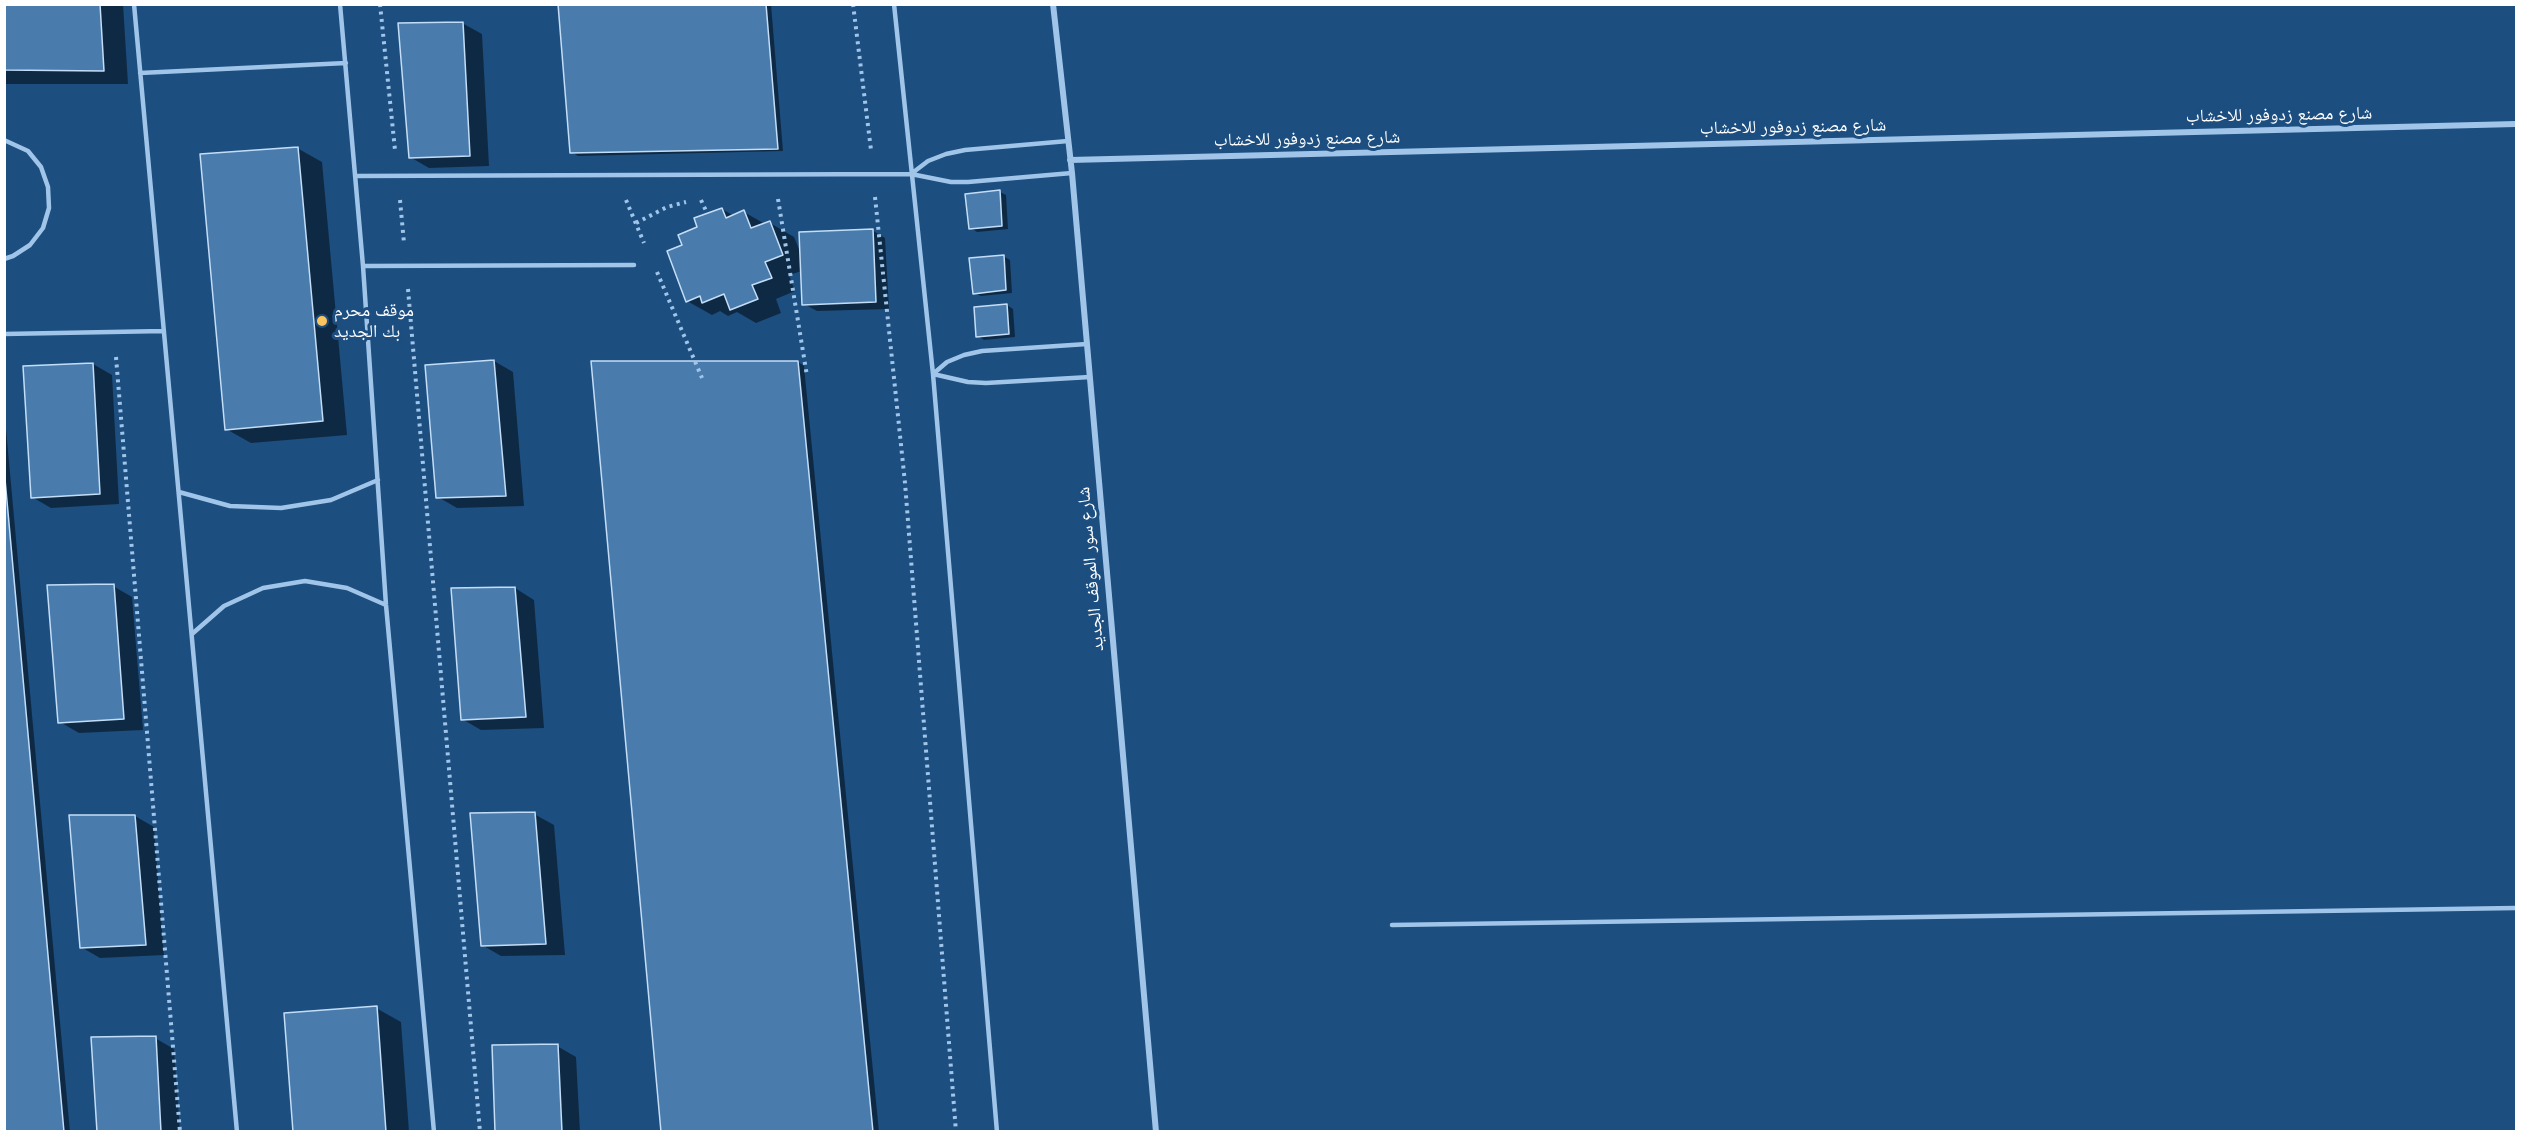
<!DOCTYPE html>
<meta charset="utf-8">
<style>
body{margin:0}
#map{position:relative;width:2521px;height:1136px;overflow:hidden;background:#1c4e80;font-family:"Noto Sans",sans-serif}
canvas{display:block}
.frame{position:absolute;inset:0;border:6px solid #fff;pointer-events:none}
</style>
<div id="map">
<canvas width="2521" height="1136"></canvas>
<div class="frame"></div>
</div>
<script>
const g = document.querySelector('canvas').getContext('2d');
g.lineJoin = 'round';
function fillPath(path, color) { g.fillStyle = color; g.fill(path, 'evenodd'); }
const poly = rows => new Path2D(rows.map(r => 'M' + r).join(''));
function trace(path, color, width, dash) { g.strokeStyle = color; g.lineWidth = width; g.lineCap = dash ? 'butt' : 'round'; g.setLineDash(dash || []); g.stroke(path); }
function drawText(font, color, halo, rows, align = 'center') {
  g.font = font + ' "Noto Sans","Noto Naskh Arabic",sans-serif'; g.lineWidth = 6; g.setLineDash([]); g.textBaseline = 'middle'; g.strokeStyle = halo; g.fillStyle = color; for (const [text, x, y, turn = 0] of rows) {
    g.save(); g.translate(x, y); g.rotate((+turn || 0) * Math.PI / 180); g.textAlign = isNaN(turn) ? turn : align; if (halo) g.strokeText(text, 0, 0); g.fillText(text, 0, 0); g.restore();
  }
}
fillPath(poly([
 [4,4,123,4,128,84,4,84],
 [559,4,771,4,783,151,578,156,572,152],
 [462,23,482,34,489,166,429,168,410,157],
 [297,148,322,162,347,435,251,443,226,429],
 [1000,192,1006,195,1008,229,977,232,971,228],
 [722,209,734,216,744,212,765,224,770,223,794,237,801,254,872,230,885,238,889,309,817,311,804,304,802,271,789,275,795,291,776,299,781,313,756,323,737,312,728,316,720,311,712,315,687,301,684,246,699,228],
 [1003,256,1010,260,1012,293,981,296,974,293],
 [1007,305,1013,309,1015,337,984,340,978,336],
 [494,361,513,372,524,506,457,508,438,497],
 [798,362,804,366,879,1132,662,1132],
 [93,364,112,375,119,504,51,508,32,497],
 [4,407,70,1132,4,1132],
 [113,586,132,597,143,730,79,733,60,722],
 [515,588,534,600,544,728,481,730,462,719],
 [534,814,554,825,565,955,501,956,482,945],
 [135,816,154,827,164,955,100,958,81,947],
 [376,1008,401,1022,409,1132,295,1132],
 [155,1038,174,1049,180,1132,99,1132],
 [557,1046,576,1057,580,1132,497,1132]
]), '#0007');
const building = poly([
 [4,4,100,4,104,71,4,70,4,4],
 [558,4,766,4,778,149,570,153,558,4],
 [463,22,470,156,409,158,398,23,463,22],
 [298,147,323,421,225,430,200,154,298,147],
 [1000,190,1002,226,969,229,965,194,1000,190],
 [722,208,726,218,744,210,751,228,770,221,783,255,765,262,772,278,752,285,758,299,730,310,724,294,702,303,700,296,686,302,667,251,682,245,678,235,697,227,694,218,722,208],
 [873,229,876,302,802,305,799,232,873,229],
 [1004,255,1006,290,973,294,969,258,1004,255],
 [1007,304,1009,334,976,337,974,307,1007,304],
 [494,360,506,496,436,498,425,365,494,360],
 [591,361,798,361,873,1132,661,1132,591,361],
 [93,363,100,494,31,498,23,366,93,363],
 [4,468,64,1132,4,1132,4,468],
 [114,584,124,719,58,723,47,585,114,584],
 [515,587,526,717,461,720,451,588,515,587],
 [535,812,546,944,481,946,470,813,535,812],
 [69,815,135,815,146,945,80,948,69,815],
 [377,1006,386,1132,293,1132,284,1013,377,1006],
 [156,1036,161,1132,97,1132,91,1037,156,1036],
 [558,1044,562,1132,495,1132,492,1045,558,1044]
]);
fillPath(building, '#497bac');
trace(building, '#c5def7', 1.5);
trace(poly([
 [380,4,395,150],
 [853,4,871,150],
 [875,197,905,483,956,1132],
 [778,199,807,376],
 [400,200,404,243],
 [626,200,644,243],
 [701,200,707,213],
 [636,223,667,207,686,202],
 [657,272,702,378],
 [408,289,480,1132],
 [116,357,180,1132]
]), '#a0c5e9', 4, [3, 4.5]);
trace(poly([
 [134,4,237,1132],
 [340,4,363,266,386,605,434,1132],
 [894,4,933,374,997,1132],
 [140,73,346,63],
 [4,140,28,151,41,167,48,187,49,208,43,228,30,245,13,256,4,259],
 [911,174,928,161,946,154,965,150,1068,141],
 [355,176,911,174,951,182,968,182,1072,173],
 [363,266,634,265],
 [4,334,164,331],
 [933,374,947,362,964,355,982,351,1087,344],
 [933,374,968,382,986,383,1090,377],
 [179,492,230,506,281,508,331,500,378,480],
 [192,634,224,606,263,588,305,581,347,588,386,605],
 [1392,925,2516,908]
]), '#a0c5e9', 4.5);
trace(poly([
 [1053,4,1072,173,1156,1132],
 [1070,160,2516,124]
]), '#a0c5e9', 6);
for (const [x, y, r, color] of [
 [322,321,6,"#fac45e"]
]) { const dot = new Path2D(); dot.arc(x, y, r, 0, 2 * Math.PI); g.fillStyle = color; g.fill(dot); trace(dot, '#1c4e80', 2); }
drawText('18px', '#fff', '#1c4e80', [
 ["شارع مصنع زدوفور للاخشاب",2279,115,-1],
 ["شارع مصنع زدوفور للاخشاب",1793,127,-1],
 ["شارع مصنع زدوفور للاخشاب",1307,139,-1],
 ["شارع سور الموقف الجديد",1091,569,-95]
]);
drawText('18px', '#fff', '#1c4e80', [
 ["موقف محرم",334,311],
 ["بك الجديد",334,332]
], 'left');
</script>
